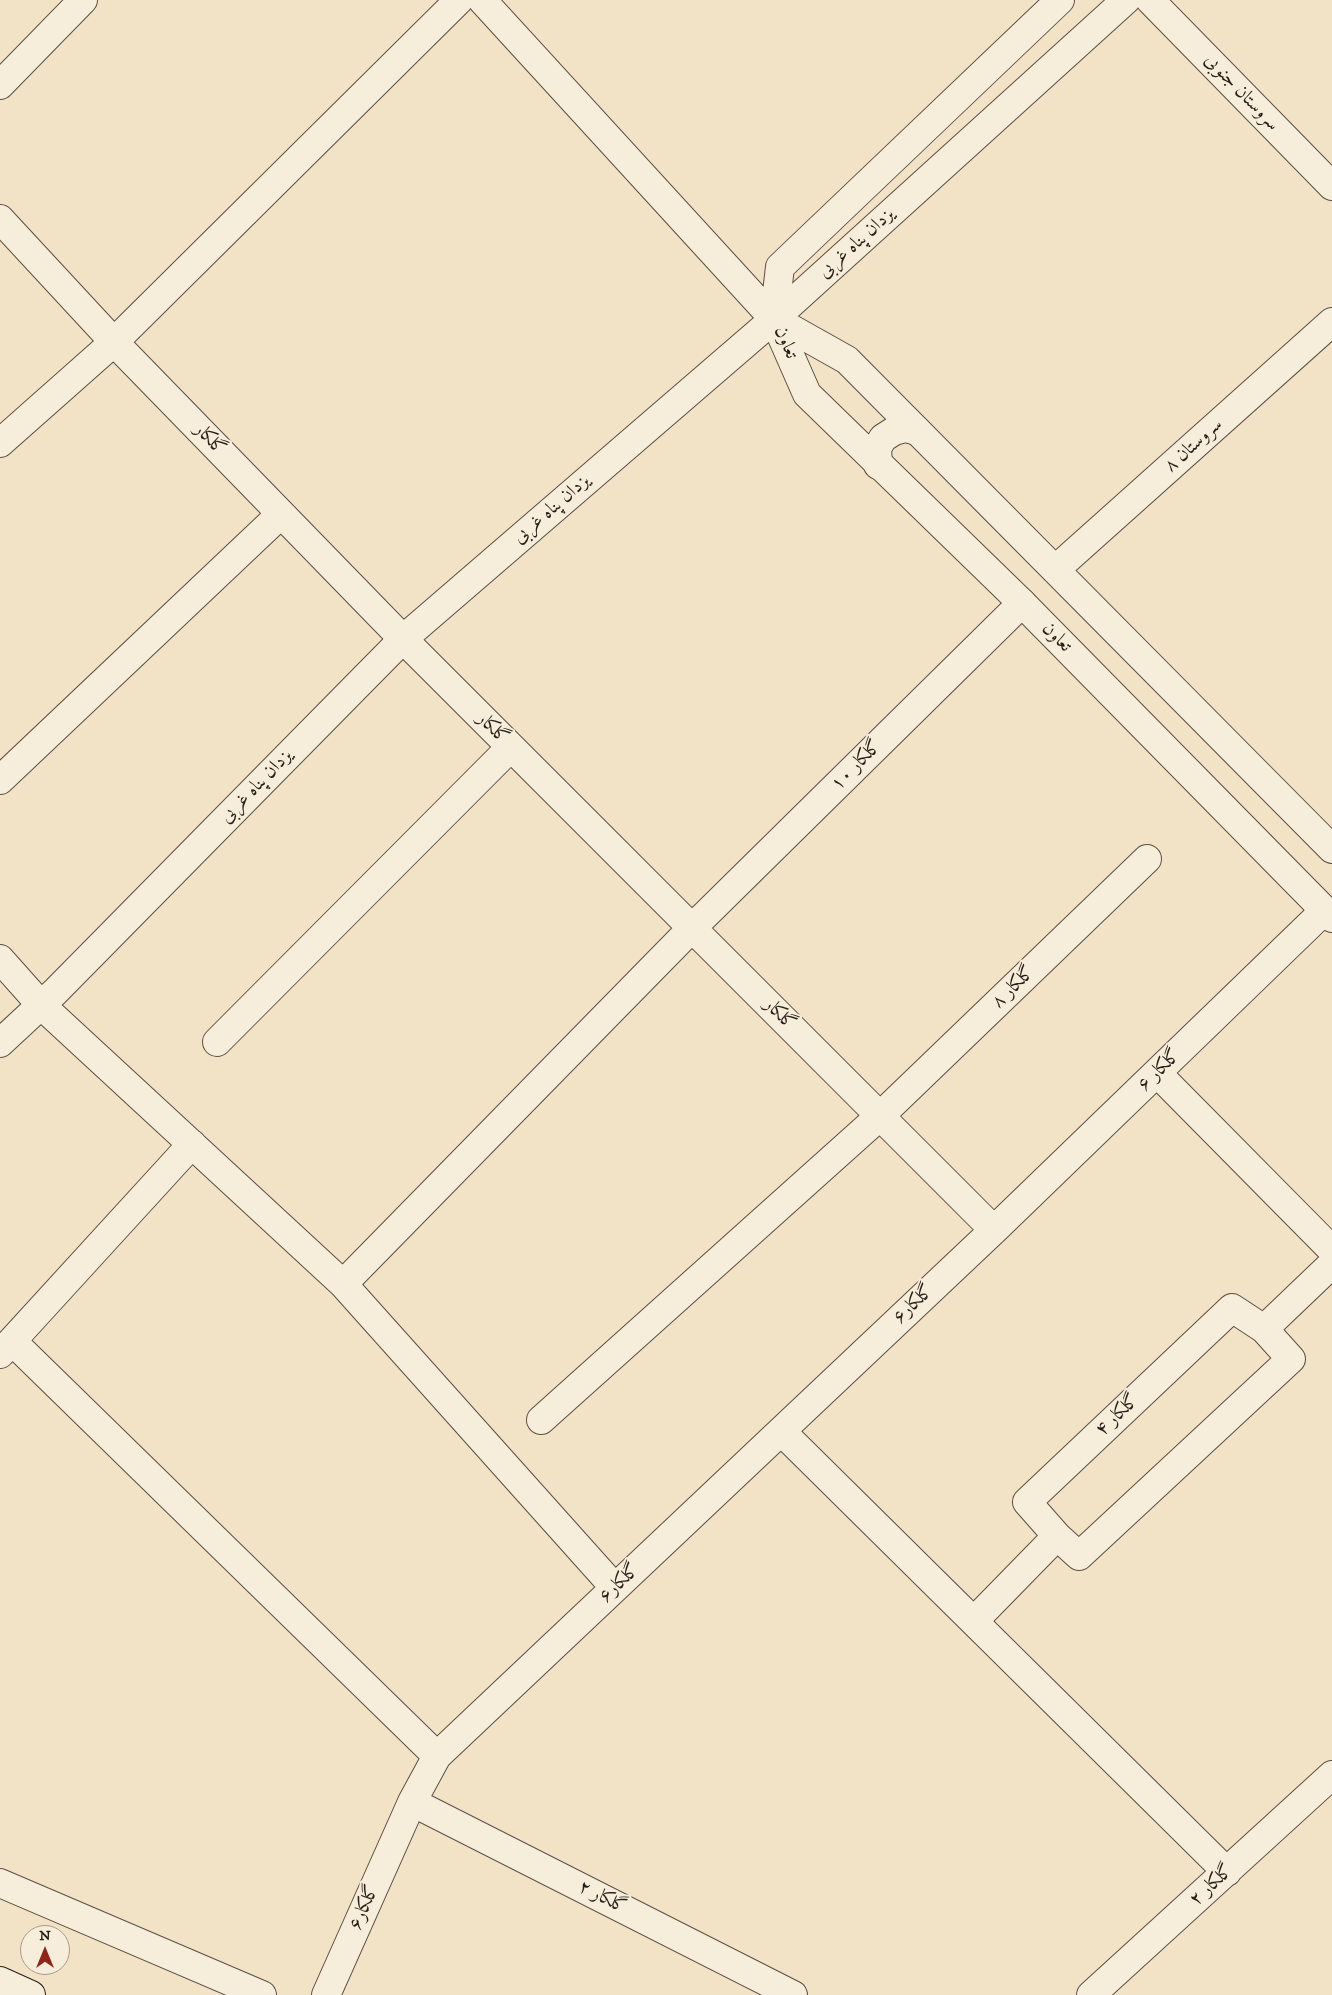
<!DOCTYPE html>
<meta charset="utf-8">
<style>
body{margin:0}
#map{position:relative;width:1332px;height:1995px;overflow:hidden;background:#f2e3c7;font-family:"IM FELL DW Pica",serif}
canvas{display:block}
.north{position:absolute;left:20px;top:1925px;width:50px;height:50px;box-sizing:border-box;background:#f7eddb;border:1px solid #a59a8d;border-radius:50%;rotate:0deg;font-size:14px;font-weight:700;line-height:20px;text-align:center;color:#2a1e18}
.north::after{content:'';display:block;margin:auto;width:18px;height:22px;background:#8f2418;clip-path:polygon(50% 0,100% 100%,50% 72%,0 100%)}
</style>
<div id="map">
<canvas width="1332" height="1995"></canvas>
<div class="north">N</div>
</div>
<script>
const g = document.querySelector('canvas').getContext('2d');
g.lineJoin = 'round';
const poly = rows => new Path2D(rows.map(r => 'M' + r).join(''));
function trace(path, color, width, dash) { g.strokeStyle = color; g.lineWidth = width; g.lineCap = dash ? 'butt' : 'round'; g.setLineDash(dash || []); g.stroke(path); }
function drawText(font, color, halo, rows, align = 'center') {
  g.font = font + ' "IM FELL DW Pica",Amiri,serif'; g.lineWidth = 4; g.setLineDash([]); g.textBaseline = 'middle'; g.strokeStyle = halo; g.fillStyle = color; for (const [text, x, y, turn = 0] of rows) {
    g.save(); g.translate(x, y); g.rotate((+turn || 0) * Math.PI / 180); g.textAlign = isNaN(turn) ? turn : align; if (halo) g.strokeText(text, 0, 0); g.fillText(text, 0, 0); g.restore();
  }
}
const minor = poly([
 [482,0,774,319],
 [0,85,83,0],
 [0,219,114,342,403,639,994,1230],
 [774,319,780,267,1060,0],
 [0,443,114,342,459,0],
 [878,465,877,448,883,438,894,431,906,428,917,431],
 [1056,569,1332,322],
 [0,780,281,514],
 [0,959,41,1005,343,1284,615,1588],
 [217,1042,510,748],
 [1158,1074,1332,1250],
 [343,1284,692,928,1022,603],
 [12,1341,437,1756],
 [0,1354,192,1144],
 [541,1420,880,1116,1147,859],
 [781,1431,1227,1872],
 [1057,1536,1079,1556,1291,1359,1264,1329],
 [974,1621,1057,1536,1027,1502,1232,1308,1264,1329,1332,1264],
 [412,1802,793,1995],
 [0,1883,262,1995],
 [326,1995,412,1802,437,1756,994,1230,1325,910],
 [1091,1995,1332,1775]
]);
const tertiary = poly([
 [1150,0,1332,186],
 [774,319,807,394,1022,603,1332,918],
 [774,319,847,360,1332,849],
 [0,1043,55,992,403,639,774,319,1126,0]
]);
const secondary = poly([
 [0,1981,31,1995]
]);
trace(minor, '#5c4f44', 30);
trace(tertiary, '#5c4f44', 30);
trace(secondary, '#2a1e18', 30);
trace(minor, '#f7eddb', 28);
trace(tertiary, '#f7eddb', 28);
trace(secondary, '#f7eddb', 28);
drawText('19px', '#2a1e18', '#f7eddb', [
 ["سروستان جنوبی",1241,93,46],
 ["یزدان پناه غربی",857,244,-42],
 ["تعاون",785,343,67],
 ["گلکار",209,440,46],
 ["سروستان ۸",1194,446,-42],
 ["یزدان پناه غربی",552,510,-41],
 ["تعاون",1056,638,45],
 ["گلکار",492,729,45],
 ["گلکار ۱۰",857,766,-45],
 ["یزدان پناه غربی",257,787,-46],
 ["گلکار ۸",1014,988,-44],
 ["گلکار",779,1015,45],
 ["گلکار ۶",1160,1071,-44],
 ["گلکار۶",914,1305,-43],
 ["گلکار ۴",1118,1416,-43],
 ["گلکار۶",620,1584,-43],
 ["گلکار ۲",1212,1886,-42],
 ["گلکار ۲",602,1898,27],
 ["گلکار۶",365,1908,-66]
]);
</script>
